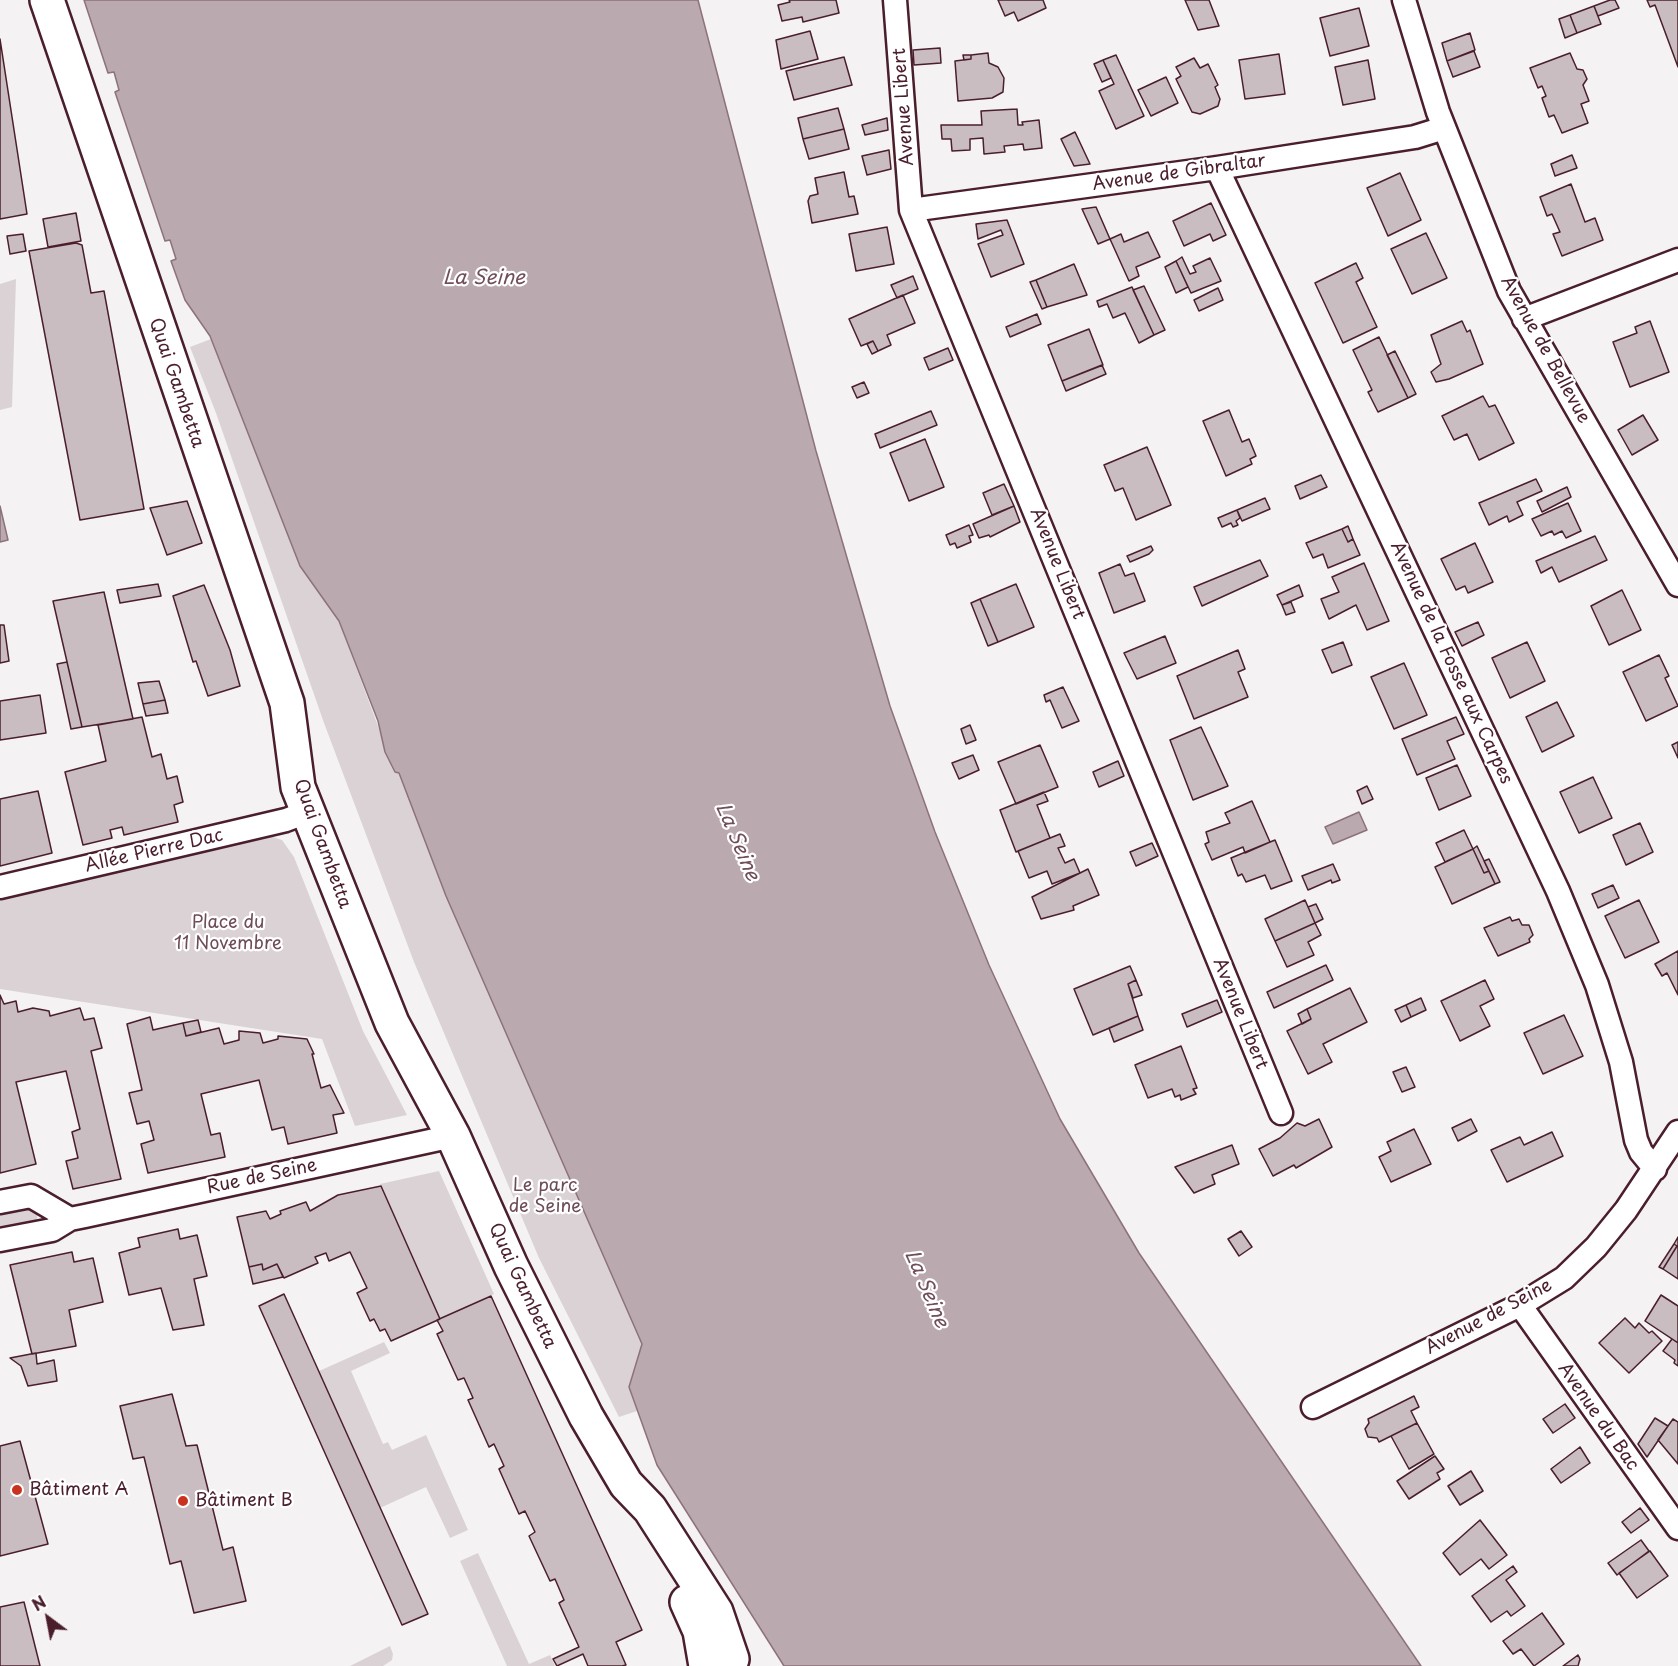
<!DOCTYPE html>
<meta charset="utf-8">
<style>
body{margin:0}
#map{position:relative;width:1678px;height:1666px;overflow:hidden;background:#f4f2f2;font-family:"Playpen Sans",sans-serif}
canvas{display:block}
.north{position:absolute;left:18px;top:1588px;width:60px;height:60px;-webkit-text-stroke:4px #fff;paint-order:stroke;rotate:328deg;font-size:16px;font-weight:700;line-height:24px;text-align:center;color:#4a1f2b}
.north::after{content:'';display:block;margin:auto;width:21px;height:27px;background:#4a1f2b;clip-path:polygon(50% 0,100% 100%,50% 72%,0 100%)}
</style>
<div id="map">
<canvas width="1678" height="1666"></canvas>
<div class="north">N</div>
</div>
<script>
const g = document.querySelector('canvas').getContext('2d');
g.lineJoin = 'round';
function fillPath(path, color) { g.fillStyle = color; g.fill(path, 'evenodd'); }
const poly = rows => new Path2D(rows.map(r => 'M' + r).join(''));
function trace(path, color, width, dash) { g.strokeStyle = color; g.lineWidth = width; g.lineCap = dash ? 'butt' : 'round'; g.setLineDash(dash || []); g.stroke(path); }
function drawText(font, color, halo, rows, align = 'center') {
  g.font = font + ' "Playpen Sans",sans-serif'; g.lineWidth = 4.5; g.setLineDash([]); g.textBaseline = 'middle'; g.strokeStyle = halo; g.fillStyle = color; for (const [text, x, y, turn = 0] of rows) {
    g.save(); g.translate(x, y); g.rotate((+turn || 0) * Math.PI / 180); g.textAlign = isNaN(turn) ? turn : align; if (halo) g.strokeText(text, 0, 0); g.fillText(text, 0, 0); g.restore();
  }
}
fillPath(poly([
 [16,279,12,407,0,410,0,284],
 [211,339,300,566,339,621,395,772,399,773,446,896,642,1344,629,1387,637,1411,619,1417,539,1258,414,962,324,723,216,413,190,347],
 [267,835,282,840,294,857,363,1031,407,1115,355,1126,322,1039,0,989,0,897],
 [439,1171,494,1294,440,1319,380,1184],
 [29,1206,38,1213,36,1223,0,1232,0,1210],
 [384,1342,390,1353,351,1371,383,1444,388,1442,392,1450,426,1435,468,1530,450,1538,426,1487,380,1508,319,1371],
 [478,1553,529,1664,550,1655,555,1666,507,1666,460,1561],
 [390,1646,393,1654,392,1660,383,1666,350,1666]
]), '#dbd2d5');
const water = poly([
 [84,0,698,0,816,451,890,706,935,832,989,965,1060,1119,1139,1253,1421,1666,784,1666,657,1465,629,1387,642,1344,446,896,399,773,395,772,385,752,378,721,339,621,300,566,210,336,185,300,171,261,176,259,170,240,165,241,115,92,119,90,114,72,108,73,84,0],
 [0,506,8,540,0,542,0,506],
 [1359,812,1367,830,1333,844,1325,827,1359,812]
]);
fillPath(water, '#baa9ae');
trace(water, '#8d727a', 1.5);
const building = poly([
 [789,0,836,0,839,13,803,22,802,17,782,21,778,5,790,2,789,0],
 [998,0,1043,0,1046,8,1018,21,1014,12,1005,16,998,0],
 [1185,0,1209,0,1219,26,1198,30,1185,0],
 [1610,0,1615,0,1619,8,1598,16,1594,6,1610,0],
 [1647,0,1678,0,1678,67,1655,5,1650,7,1647,0],
 [1594,6,1601,24,1577,33,1570,15,1594,6],
 [1359,8,1369,46,1330,56,1320,18,1359,8],
 [1570,15,1577,33,1565,38,1559,19,1570,15],
 [810,31,818,59,781,69,776,40,810,31],
 [1470,33,1475,50,1447,61,1442,43,1470,33],
 [0,39,27,214,0,219,0,39],
 [940,48,941,63,914,65,913,50,940,48],
 [1474,51,1480,67,1453,77,1447,61,1474,51],
 [988,53,989,63,998,67,1004,78,1003,92,992,98,958,101,955,61,971,59,971,55,988,53],
 [1570,53,1577,69,1583,70,1587,79,1583,85,1589,101,1581,104,1588,123,1562,133,1554,115,1549,117,1542,98,1546,96,1542,86,1538,88,1530,68,1570,53],
 [1279,54,1285,94,1245,99,1239,60,1279,54],
 [963,55,971,55,971,59,964,60,963,55],
 [1116,55,1144,116,1116,129,1099,91,1114,84,1103,60,1116,55],
 [844,57,852,85,794,100,786,71,844,57],
 [1194,58,1200,68,1208,64,1218,85,1215,87,1220,99,1218,106,1200,114,1192,112,1176,79,1181,76,1176,67,1194,58],
 [1103,60,1111,78,1102,82,1094,64,1103,60],
 [1368,60,1375,99,1343,105,1335,67,1368,60],
 [1166,77,1178,103,1151,116,1138,90,1166,77],
 [838,108,844,129,803,139,798,118,838,108],
 [1017,109,1018,125,1023,125,1022,122,1039,120,1042,148,1024,150,1023,144,1004,146,1005,152,984,154,983,138,970,139,970,150,952,151,951,139,942,139,941,125,982,125,981,111,1017,109],
 [887,118,888,130,865,135,862,125,887,118],
 [844,129,849,149,809,159,803,139,844,129],
 [1075,132,1090,164,1074,166,1061,139,1075,132],
 [889,150,891,169,867,175,862,156,889,150],
 [1572,155,1577,168,1555,176,1551,164,1572,155],
 [844,172,849,197,854,196,858,214,812,223,808,201,810,196,818,194,815,178,844,172],
 [1400,173,1421,220,1388,236,1367,188,1400,173],
 [1571,184,1585,222,1595,218,1603,240,1562,256,1553,234,1560,232,1552,214,1547,216,1540,197,1571,184],
 [1211,203,1226,235,1213,241,1210,234,1184,246,1173,221,1211,203],
 [1096,207,1110,239,1098,244,1082,209,1096,207],
 [76,213,81,241,48,247,43,219,76,213],
 [1007,220,1024,264,991,277,978,244,1003,235,1001,230,978,239,976,224,1007,220],
 [887,227,894,264,856,271,849,234,887,227],
 [1148,232,1160,257,1136,267,1139,276,1129,281,1110,239,1121,234,1124,242,1148,232],
 [1426,233,1447,278,1412,294,1391,249,1426,233],
 [23,234,26,251,10,254,7,236,23,234],
 [76,243,82,245,91,293,104,291,144,509,80,520,29,251,76,243],
 [1182,257,1190,274,1196,272,1193,266,1210,258,1221,281,1191,293,1176,261,1182,257],
 [1176,261,1188,287,1176,293,1165,267,1176,261],
 [1356,263,1363,278,1356,282,1377,327,1343,343,1315,283,1356,263],
 [1074,264,1087,295,1047,307,1036,280,1074,264],
 [913,276,918,289,897,298,891,285,913,276],
 [1036,280,1047,307,1042,309,1030,282,1036,280],
 [1144,286,1165,330,1154,335,1133,290,1144,286],
 [1132,287,1154,335,1139,343,1125,313,1113,318,1107,304,1099,307,1097,301,1132,287],
 [1218,288,1223,300,1199,311,1194,300,1218,288],
 [903,295,915,323,887,335,891,345,878,351,873,341,861,346,849,319,903,295],
 [1037,314,1041,324,1010,337,1006,327,1037,314],
 [1462,321,1467,332,1470,330,1483,364,1449,379,1436,382,1431,372,1441,364,1431,335,1462,321],
 [1650,321,1669,372,1630,387,1613,342,1637,333,1635,327,1650,321],
 [1089,329,1103,365,1062,381,1048,345,1089,329],
 [1379,337,1408,398,1378,412,1368,392,1372,390,1353,350,1379,337],
 [873,341,878,351,872,354,867,344,873,341],
 [948,348,953,360,929,370,924,358,948,348],
 [1395,351,1416,394,1408,398,1387,355,1395,351],
 [1102,365,1106,374,1066,391,1062,381,1102,365],
 [864,382,869,393,857,398,852,387,864,382],
 [1483,396,1489,407,1495,405,1514,443,1479,460,1467,434,1454,440,1442,416,1483,396],
 [1229,410,1242,442,1249,439,1256,456,1250,459,1252,464,1226,476,1203,421,1229,410],
 [931,411,937,425,880,448,875,434,931,411],
 [1643,415,1658,440,1632,455,1618,430,1643,415],
 [925,439,944,487,909,501,890,453,925,439],
 [1147,447,1171,505,1136,520,1123,488,1115,491,1104,465,1147,447],
 [1321,475,1327,487,1300,499,1295,486,1321,475],
 [1536,479,1542,491,1517,502,1523,515,1509,522,1507,516,1489,525,1479,503,1536,479],
 [1004,484,1014,506,992,515,983,493,1004,484],
 [1567,487,1571,497,1542,512,1537,501,1567,487],
 [1265,498,1270,509,1242,521,1237,510,1265,498],
 [187,501,202,543,167,555,150,508,187,501],
 [1568,503,1581,531,1566,538,1562,531,1554,535,1552,531,1541,536,1532,519,1568,503],
 [1014,506,1020,522,990,537,989,535,979,538,973,524,1014,506],
 [1237,510,1240,518,1236,521,1238,525,1233,527,1231,523,1222,527,1218,518,1237,510],
 [969,525,973,535,969,536,971,542,957,548,955,543,950,545,946,535,969,525],
 [1348,526,1353,539,1348,542,1342,529,1348,526],
 [1342,529,1348,542,1353,539,1360,555,1328,568,1323,554,1313,558,1306,543,1342,529],
 [1595,536,1607,560,1559,582,1552,567,1541,573,1536,561,1595,536],
 [1475,543,1493,582,1468,593,1465,586,1456,590,1441,559,1475,543],
 [1151,546,1153,550,1149,554,1130,562,1127,556,1151,546],
 [1260,560,1268,576,1202,606,1194,587,1260,560],
 [1364,563,1389,621,1367,630,1356,605,1329,619,1321,599,1339,592,1332,577,1364,563],
 [1120,564,1125,576,1134,573,1145,601,1114,613,1099,573,1120,564],
 [158,584,161,596,120,603,117,590,158,584],
 [1016,584,1034,627,998,642,980,599,1016,584],
 [204,585,230,650,240,686,208,696,196,661,193,662,173,596,204,585],
 [1299,585,1303,596,1282,605,1277,595,1299,585],
 [1622,590,1641,630,1609,645,1591,606,1622,590],
 [104,592,133,719,82,727,53,601,104,592],
 [980,599,998,642,988,646,971,603,980,599],
 [1291,602,1295,612,1286,615,1282,605,1291,602],
 [1478,622,1484,635,1462,646,1455,632,1478,622],
 [0,625,4,625,9,661,0,663,0,625],
 [1165,636,1176,663,1137,679,1124,653,1165,636],
 [1343,642,1352,665,1332,673,1322,650,1343,642],
 [1527,642,1545,681,1510,698,1492,658,1527,642],
 [1238,650,1245,669,1238,672,1248,697,1194,719,1177,676,1238,650],
 [1659,655,1669,676,1665,678,1678,706,1646,721,1623,672,1659,655],
 [67,662,82,727,71,729,57,664,67,662],
 [1404,663,1427,715,1394,729,1371,677,1404,663],
 [159,681,165,700,143,704,138,683,159,681],
 [1063,687,1079,721,1062,728,1050,700,1046,702,1044,695,1063,687],
 [40,695,46,733,0,740,0,701,40,695],
 [165,700,168,713,146,716,143,704,165,700],
 [1557,702,1574,736,1542,752,1526,717,1557,702],
 [142,717,152,757,161,754,167,779,177,776,183,802,174,805,178,822,124,835,122,827,110,830,112,838,83,845,65,772,106,761,98,725,142,717],
 [1456,717,1464,734,1447,741,1455,759,1417,775,1402,739,1456,717],
 [970,725,976,740,966,744,961,729,970,725],
 [1201,727,1228,786,1193,800,1170,740,1201,727],
 [1678,742,1678,758,1672,745,1678,742],
 [1040,745,1058,787,1016,804,998,762,1040,745],
 [973,755,979,770,959,779,952,763,973,755],
 [1118,761,1124,776,1099,787,1093,772,1118,761],
 [1457,765,1471,796,1439,810,1426,778,1457,765],
 [1593,777,1612,818,1579,833,1560,792,1593,777],
 [1367,786,1373,799,1362,804,1357,791,1367,786],
 [38,791,52,853,0,866,0,799,38,791],
 [1044,792,1048,801,1037,805,1050,838,1016,852,1000,810,1044,792],
 [1252,801,1270,842,1245,853,1243,847,1212,860,1205,844,1209,842,1206,832,1230,823,1225,813,1252,801],
 [1640,823,1653,852,1626,865,1613,835,1640,823],
 [1464,830,1473,849,1445,862,1436,843,1464,830],
 [1060,834,1065,846,1058,848,1065,863,1074,859,1080,873,1052,884,1047,871,1029,878,1018,851,1060,834],
 [1275,840,1292,881,1271,889,1265,875,1246,882,1242,874,1238,876,1231,858,1275,840],
 [1152,843,1158,856,1136,866,1130,852,1152,843],
 [1477,846,1489,871,1484,873,1473,849,1477,846],
 [1473,849,1484,873,1489,871,1495,884,1452,904,1435,867,1473,849],
 [1489,859,1500,882,1495,884,1484,861,1489,859],
 [1333,864,1340,880,1332,883,1331,880,1308,890,1302,876,1333,864],
 [1088,869,1099,895,1073,906,1074,910,1041,919,1032,897,1088,869],
 [1613,885,1619,898,1598,908,1592,894,1613,885],
 [1305,900,1315,923,1275,941,1265,919,1305,900],
 [1639,900,1659,942,1625,958,1605,916,1639,900],
 [1316,904,1323,919,1315,923,1308,907,1316,904],
 [1510,917,1512,921,1519,919,1522,925,1529,925,1533,935,1529,939,1530,942,1498,956,1484,928,1510,917],
 [1315,923,1321,935,1308,942,1314,955,1287,967,1275,941,1315,923],
 [1678,951,1678,995,1667,973,1662,976,1655,964,1678,951],
 [1326,965,1333,980,1274,1008,1267,992,1326,965],
 [1130,966,1136,980,1128,984,1138,1016,1093,1035,1074,989,1130,966],
 [1136,980,1142,995,1133,998,1128,984,1136,980],
 [1485,980,1494,999,1480,1006,1490,1026,1460,1041,1441,1001,1485,980],
 [1350,988,1367,1022,1323,1044,1332,1062,1308,1074,1287,1031,1311,1019,1307,1009,1350,988],
 [0,995,4,1004,16,1001,18,1012,33,1008,49,1011,50,1016,80,1008,84,1020,94,1018,102,1048,91,1051,121,1179,73,1189,66,1161,78,1158,72,1132,80,1129,66,1071,16,1082,36,1164,0,1173,0,995],
 [1421,998,1426,1010,1411,1017,1406,1005,1421,998],
 [1217,1000,1222,1012,1187,1027,1182,1014,1217,1000],
 [1406,1005,1411,1017,1401,1022,1395,1010,1406,1005],
 [1307,1009,1311,1019,1302,1024,1298,1014,1307,1009],
 [1564,1015,1583,1056,1543,1074,1524,1033,1564,1015],
 [1138,1016,1143,1030,1114,1042,1109,1028,1138,1016],
 [150,1017,153,1030,183,1023,186,1036,219,1028,224,1044,239,1040,239,1031,260,1033,263,1043,278,1039,278,1036,307,1039,314,1054,312,1054,321,1088,330,1085,344,1113,333,1115,337,1133,288,1144,284,1127,272,1130,259,1080,201,1094,211,1135,220,1133,225,1157,148,1173,141,1144,154,1140,149,1121,137,1124,129,1093,142,1090,127,1024,150,1017],
 [198,1020,201,1032,186,1036,183,1023,198,1020],
 [1181,1046,1197,1088,1193,1089,1196,1094,1181,1100,1180,1095,1175,1097,1172,1089,1148,1098,1135,1065,1181,1046],
 [1406,1067,1415,1087,1402,1092,1393,1072,1406,1067],
 [1319,1119,1332,1147,1296,1168,1294,1165,1273,1176,1259,1149,1280,1138,1297,1123,1305,1126,1319,1119],
 [1471,1119,1477,1131,1458,1141,1452,1128,1471,1119],
 [1414,1129,1431,1164,1391,1182,1379,1157,1391,1151,1387,1142,1414,1129],
 [1552,1132,1563,1156,1507,1182,1491,1150,1520,1137,1524,1145,1552,1132],
 [1232,1145,1239,1164,1212,1175,1215,1184,1194,1193,1175,1167,1232,1145],
 [381,1186,440,1319,391,1341,385,1329,380,1331,374,1319,370,1321,357,1293,367,1288,350,1252,329,1261,326,1253,315,1257,318,1263,284,1278,277,1264,263,1270,262,1264,249,1267,237,1217,266,1211,270,1219,281,1214,280,1211,306,1202,310,1211,338,1195,381,1186],
 [178,1229,180,1239,197,1235,207,1276,194,1279,204,1325,173,1330,161,1288,129,1295,119,1253,140,1247,138,1238,178,1229],
 [1241,1231,1252,1247,1239,1256,1228,1239,1241,1231],
 [1678,1237,1678,1279,1663,1269,1677,1246,1674,1244,1678,1237],
 [1674,1244,1677,1246,1663,1269,1659,1267,1674,1244],
 [72,1252,74,1262,93,1258,103,1302,69,1310,76,1346,32,1354,10,1265,72,1252],
 [262,1264,263,1270,277,1264,283,1277,253,1284,249,1267,262,1264],
 [284,1294,428,1614,402,1625,259,1306,284,1294],
 [1661,1295,1678,1306,1678,1343,1645,1321,1661,1295],
 [491,1296,642,1630,616,1642,626,1665,622,1666,588,1666,583,1654,557,1666,553,1659,579,1647,559,1603,564,1600,555,1579,550,1581,529,1536,535,1532,525,1511,519,1514,499,1469,504,1466,494,1444,489,1447,468,1400,473,1398,464,1378,458,1380,437,1334,443,1331,437,1320,491,1296],
 [1625,1318,1635,1328,1639,1323,1649,1333,1652,1331,1662,1341,1629,1373,1599,1343,1625,1318],
 [1672,1339,1678,1343,1678,1366,1674,1363,1675,1360,1663,1351,1672,1339],
 [36,1353,37,1364,54,1360,57,1381,28,1386,21,1366,10,1358,36,1353],
 [172,1394,186,1446,197,1445,223,1550,233,1547,246,1601,194,1613,181,1561,170,1564,144,1457,133,1459,120,1406,172,1394],
 [1414,1396,1419,1407,1411,1411,1417,1423,1379,1442,1377,1438,1368,1437,1365,1429,1369,1423,1368,1419,1414,1396],
 [1565,1404,1575,1418,1553,1433,1543,1419,1565,1404],
 [1655,1418,1668,1426,1647,1457,1638,1444,1655,1418],
 [1673,1419,1678,1422,1678,1464,1658,1440,1673,1419],
 [1417,1423,1434,1454,1409,1469,1391,1436,1417,1423],
 [20,1441,48,1544,0,1556,0,1446,20,1441],
 [1580,1447,1590,1463,1561,1483,1551,1469,1580,1447],
 [1435,1456,1444,1469,1437,1473,1440,1479,1409,1499,1397,1481,1435,1456],
 [1471,1471,1483,1491,1460,1505,1448,1486,1471,1471],
 [1640,1508,1649,1520,1631,1533,1622,1522,1640,1508],
 [1480,1520,1507,1555,1489,1569,1481,1559,1460,1575,1443,1553,1480,1520],
 [1641,1540,1649,1551,1617,1575,1608,1563,1641,1540],
 [1650,1551,1668,1576,1637,1598,1619,1573,1650,1551],
 [1513,1566,1517,1572,1506,1580,1525,1606,1511,1616,1507,1611,1491,1622,1472,1596,1513,1566],
 [24,1602,40,1666,0,1666,0,1607,24,1602],
 [1542,1613,1564,1644,1534,1666,1521,1649,1513,1654,1503,1641,1542,1613],
 [1578,1655,1580,1659,1578,1666,1563,1666,1578,1655]
]);
fillPath(building, '#cabdc1');
trace(building, '#4a1f2b', 1.5);
const street = poly([
 [895,0,911,210,1281,1113],
 [1404,0,1438,112,1509,291,1678,585],
 [1217,168,1558,891,1597,985,1621,1062,1636,1140,1641,1152,1655,1169],
 [911,210,1217,168,1415,137,1444,128],
 [1524,319,1678,260],
 [0,887,286,820,307,812],
 [0,1202,31,1196,70,1219],
 [0,1240,52,1230,70,1219,85,1216,453,1136],
 [1520,1305,1678,1528],
 [1313,1407,1520,1305,1564,1278,1596,1247,1626,1210,1678,1132]
]);
const secondary = poly([
 [47,0,287,703,298,787,392,1023,453,1136,511,1266,586,1416,626,1484,650,1509,716,1612,732,1659],
 [687,1602,700,1631,706,1666]
]);
trace(street, '#4a1f2b', 27);
trace(secondary, '#4a1f2b', 38);
trace(street, '#fff', 22);
trace(secondary, '#fff', 33);
for (const [x, y, r, color] of [
 [17,1490,6,"#c8321e"],
 [183,1501,6,"#c8321e"]
]) { const dot = new Path2D(); dot.arc(x, y, r, 0, 2 * Math.PI); g.fillStyle = color; g.fill(dot); trace(dot, '#fff', 2); }
drawText('18px', '#4a1f2b', '#fff', [
 ["Avenue Libert",904,107,-94],
 ["Avenue de Gibraltar",1179,173,-8],
 ["Avenue de Bellevue",1545,350,61],
 ["Quai Gambetta",176,383,71],
 ["Avenue Libert",1057,564,68],
 ["Avenue de la Fosse aux Carpes",1451,663,65],
 ["Quai Gambetta",322,844,70],
 ["Allée Pierre Dac",154,851,-13],
 ["Avenue Libert",1240,1014,68],
 ["Rue de Seine",262,1177,-12],
 ["Quai Gambetta",522,1286,65],
 ["Avenue de Seine",1489,1317,-28],
 ["Avenue du Bac",1598,1417,55]
]);
drawText('18px', '#6e4c56', '#fff', [
 ["Place du",228,923],
 ["11 Novembre",228,944],
 ["Le parc",545,1186],
 ["de Seine",545,1207]
]);
drawText('18px', '#4a1f2b', '#fff', [
 ["Bâtiment A",29,1490],
 ["Bâtiment B",195,1501]
], 'left');
drawText('italic 20px', '#714f59', '#fff', [
 ["La Seine",484,278],
 ["La Seine",737,842,67],
 ["La Seine",926,1289,67]
]);
</script>
